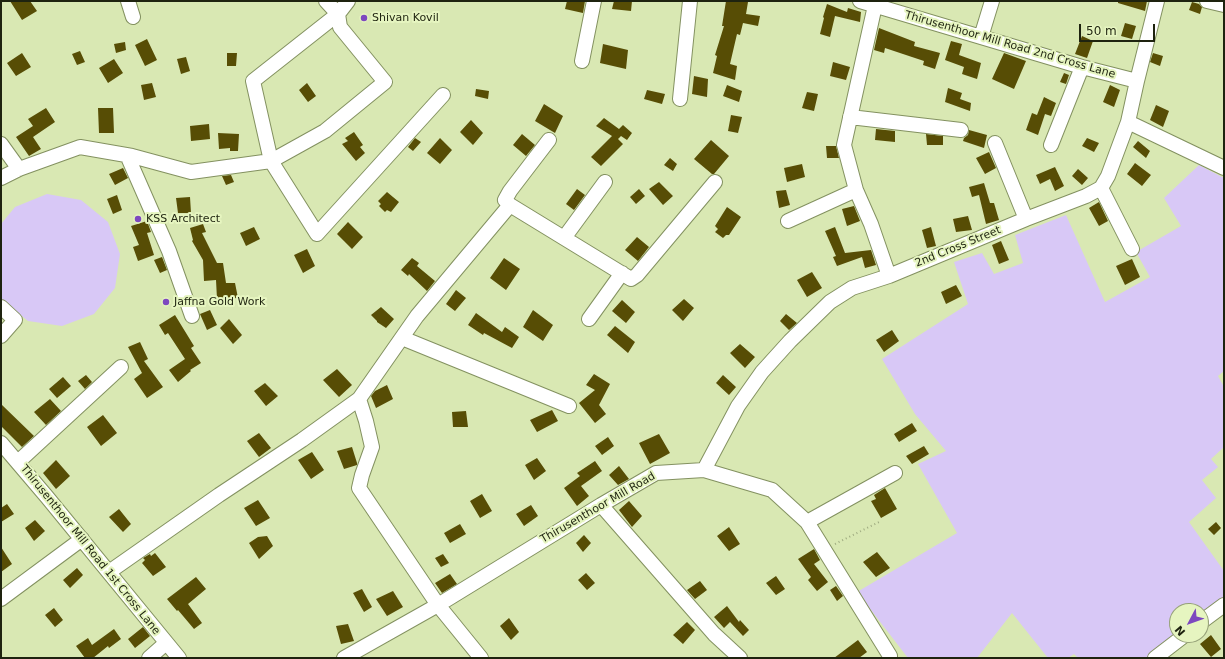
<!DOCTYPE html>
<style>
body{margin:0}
#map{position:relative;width:1225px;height:659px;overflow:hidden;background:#d9e8b3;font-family:"DejaVu Sans",sans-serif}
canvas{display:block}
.frame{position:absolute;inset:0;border:2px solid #1e230f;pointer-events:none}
.north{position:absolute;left:1169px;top:603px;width:40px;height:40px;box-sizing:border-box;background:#e6f5c0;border:1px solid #96a179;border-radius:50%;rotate:229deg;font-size:11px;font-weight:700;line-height:16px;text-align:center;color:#1e230f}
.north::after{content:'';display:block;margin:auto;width:14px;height:18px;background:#7d48bf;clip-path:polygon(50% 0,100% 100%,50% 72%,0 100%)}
.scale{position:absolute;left:1079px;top:24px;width:76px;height:18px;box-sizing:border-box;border:2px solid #1e230f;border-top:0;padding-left:5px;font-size:12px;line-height:14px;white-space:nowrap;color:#1e230f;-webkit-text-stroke:3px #e6f5c0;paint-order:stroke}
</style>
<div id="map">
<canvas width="1225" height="659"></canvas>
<div class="frame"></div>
<div class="north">N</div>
<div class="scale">50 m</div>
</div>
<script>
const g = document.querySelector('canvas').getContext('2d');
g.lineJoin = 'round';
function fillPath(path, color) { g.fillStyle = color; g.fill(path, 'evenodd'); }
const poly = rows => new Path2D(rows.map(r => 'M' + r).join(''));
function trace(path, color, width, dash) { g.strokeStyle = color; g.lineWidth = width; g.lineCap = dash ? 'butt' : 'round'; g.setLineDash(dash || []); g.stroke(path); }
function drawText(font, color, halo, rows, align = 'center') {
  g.font = font + ' "DejaVu Sans",sans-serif'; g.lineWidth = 4; g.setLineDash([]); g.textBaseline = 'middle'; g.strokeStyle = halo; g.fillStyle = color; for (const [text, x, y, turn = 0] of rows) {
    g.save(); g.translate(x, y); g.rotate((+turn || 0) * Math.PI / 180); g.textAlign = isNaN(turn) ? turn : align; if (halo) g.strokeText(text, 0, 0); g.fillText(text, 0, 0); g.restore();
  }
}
fillPath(poly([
 [1199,165,1224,178,1224,371,1218,376,1224,387,1224,447,1211,459,1218,467,1202,480,1216,498,1189,522,1224,571,1224,597,1201,615,1201,611,1177,611,1177,634,1147,658,1078,658,1074,654,1068,658,1048,658,1012,613,977,658,908,658,857,592,957,533,918,464,946,451,915,414,882,359,968,304,954,262,982,253,994,274,1023,263,1015,235,1066,215,1105,302,1150,277,1136,252,1181,226,1164,198],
 [47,194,81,200,108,222,120,254,115,288,94,314,62,326,28,321,1,299,1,224,15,207]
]), '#d8c8f6');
fillPath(poly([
 [10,1,30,1,37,11,22,20],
 [567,1,585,1,583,13,565,9],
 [614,1,632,1,631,11,612,9],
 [726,1,748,2,746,14,760,16,758,26,743,23,740,35,737,34,730,64,737,66,735,80,713,73,717,56,715,55,724,26,722,26],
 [1118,1,1147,1,1145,11,1118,3],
 [1192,2,1199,4,1202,7,1200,14,1189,10],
 [827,4,847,12,848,8,861,12,860,22,835,16,830,37,820,34,824,18,823,17],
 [1125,23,1136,26,1132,39,1121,36],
 [879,28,915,42,914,46,940,53,935,69,923,65,924,61,885,48,884,53,874,50],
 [1082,36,1093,41,1087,58,1075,54],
 [147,39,157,60,145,66,135,45],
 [951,41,962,44,959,55,981,63,977,79,962,74,964,67,945,60],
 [125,42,126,50,116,53,114,44],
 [603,44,628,50,626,69,600,63],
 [80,51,85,62,77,65,72,54],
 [22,53,31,67,16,76,7,63],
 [227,53,237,53,236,66,227,66],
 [1004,53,1026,61,1014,89,992,79],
 [1153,53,1163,56,1160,66,1150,62],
 [186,57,190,71,181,74,177,59],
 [114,59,123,73,108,83,99,68],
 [833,62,850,67,846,80,830,76],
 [1064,73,1069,75,1066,84,1060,82],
 [694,76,708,79,707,97,692,94],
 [152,83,156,97,144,100,141,85],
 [307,83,316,96,308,102,299,90],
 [727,85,742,91,739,102,723,96],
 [1110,85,1120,90,1114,107,1103,102],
 [948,88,962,93,960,99,971,103,970,111,945,102],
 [476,89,489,91,488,99,475,96],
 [647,90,665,94,662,104,644,99],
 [807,92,818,94,814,111,802,108],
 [1044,97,1056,103,1051,116,1045,114,1038,135,1026,130,1032,113,1037,115],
 [544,104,563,116,555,133,535,121],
 [1156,105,1169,111,1163,127,1150,120],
 [46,108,55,122,33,137,41,149,29,156,16,137,33,126,28,119],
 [98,108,113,108,114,133,99,133],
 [731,115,742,117,738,133,728,131],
 [604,118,619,129,623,125,632,133,627,140,621,136,618,139,623,144,601,166,591,157,612,136,596,126],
 [471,120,483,133,473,145,460,132],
 [209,124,210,139,191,141,190,126],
 [876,129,895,131,895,142,875,140],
 [969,130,987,135,984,148,963,141,964,138,968,135],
 [354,132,363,145,360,147,365,153,356,161,342,144,348,141,345,138],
 [218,133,239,134,238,151,230,151,230,148,219,149],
 [522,134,535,145,526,156,513,145],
 [926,134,943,136,943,145,927,145],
 [415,138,421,142,413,151,408,147],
 [440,138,452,150,440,164,427,153],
 [1087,138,1099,143,1094,152,1082,146],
 [711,140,729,156,714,174,712,174,694,159],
 [1138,141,1150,151,1146,158,1133,147],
 [826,146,836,146,839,158,827,158],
 [989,152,996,168,985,174,976,158],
 [670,158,677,164,673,171,664,165],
 [1135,163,1151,175,1142,186,1127,174],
 [802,164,805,177,787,182,784,168],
 [1055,167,1064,186,1055,191,1050,179,1040,184,1036,175],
 [123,168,128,178,115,185,109,174],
 [1078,169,1088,178,1082,185,1072,176],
 [231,175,234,182,226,185,222,176],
 [659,182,673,196,663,205,649,189],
 [984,183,990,203,994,203,999,220,986,224,979,195,972,197,969,187],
 [577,189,585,195,574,210,566,204],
 [639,189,645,196,636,204,630,197],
 [786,190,790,205,779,208,776,191],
 [387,192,399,202,391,212,387,210,385,212,379,206,381,204,378,201],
 [117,195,122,210,113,214,107,199],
 [190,197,191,213,178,213,176,198],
 [1099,202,1108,221,1099,226,1089,208],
 [854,206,860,221,847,226,842,209],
 [727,207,741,217,729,235,726,235,723,238,715,232,718,229,715,226],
 [968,216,972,230,956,232,953,219],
 [147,221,151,232,147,233,154,255,138,261,133,247,139,245,131,226],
 [348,222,363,237,352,249,337,234],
 [203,224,206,232,202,233,217,263,223,263,226,283,235,283,238,298,217,299,216,280,204,281,203,260,192,241,193,240,190,228],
 [254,227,260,239,246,246,240,233],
 [835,227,845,253,871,250,876,265,865,268,862,257,837,266,833,257,836,256,825,231],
 [931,227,936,246,927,248,922,230],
 [637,237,649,247,638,261,625,250],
 [1001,241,1009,260,999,264,992,245],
 [307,249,315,266,303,273,294,255],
 [162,257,167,270,160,273,154,260],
 [412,258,419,263,417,266,435,281,427,291,409,274,408,276,401,270],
 [504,258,520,269,506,290,490,278],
 [1132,259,1140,277,1125,285,1116,266],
 [812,272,822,288,807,297,797,280],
 [956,285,962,296,946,304,941,292],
 [456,290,466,298,455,311,446,304],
 [684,299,694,308,683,321,672,310],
 [622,300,635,312,626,323,612,311],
 [381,307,394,319,386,328,377,322,377,321,371,315],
 [210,310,217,325,207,330,200,314],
 [533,310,553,325,543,341,523,327],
 [476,313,502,332,505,327,519,337,512,348,484,333,483,335,468,325],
 [786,314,797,323,789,330,780,321],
 [175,315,194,346,191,348,201,363,190,370,191,371,178,382,169,370,185,359,168,333,165,335,159,325],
 [229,319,242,335,233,344,220,328],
 [615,326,635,342,628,353,607,335],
 [892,330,899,341,884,352,876,340],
 [140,342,148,359,144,361,163,387,147,398,134,379,142,373,128,347],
 [740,344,755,357,745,368,730,353],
 [337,369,352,385,339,397,323,380],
 [594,374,610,384,599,405,606,414,595,423,579,403,595,390,586,385],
 [86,375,92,382,85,389,78,381],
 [723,375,736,387,729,395,716,383],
 [63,377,71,386,57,398,49,389],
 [265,383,278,396,266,406,254,391],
 [387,385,393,399,376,408,371,396,375,391],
 [50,399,61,411,46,425,34,412],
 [1,404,34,436,22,447,1,426],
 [552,410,558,421,537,432,530,420],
 [466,411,468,427,453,427,452,412],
 [103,415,117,433,101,446,87,427],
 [912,423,917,431,899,442,894,434],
 [259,433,271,448,259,457,247,441],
 [659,434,670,453,650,464,639,443],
 [608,437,614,446,602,455,595,446],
 [924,446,929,454,912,464,906,456],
 [352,447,357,463,357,465,344,469,337,451],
 [312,452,324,470,311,479,298,460],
 [537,458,546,471,534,480,525,465],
 [56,460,70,476,56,489,43,473],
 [595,461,602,471,581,486,589,496,577,506,564,488,580,476,577,473],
 [619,466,629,479,618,485,609,475],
 [885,488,897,509,881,518,871,501,876,499,874,495],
 [482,494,492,511,480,518,470,501],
 [258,500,270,518,256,526,244,508],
 [629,501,642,516,632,527,619,510],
 [7,504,14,514,1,522,1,508],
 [531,505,538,516,524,526,516,514],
 [119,509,131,524,123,532,109,517],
 [35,520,45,531,34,541,25,528],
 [1216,522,1221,528,1214,535,1208,529],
 [460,524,466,534,450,543,444,533],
 [729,527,740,544,729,551,717,536],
 [584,535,591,543,583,552,576,543],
 [267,536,273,546,259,559,249,543,258,537],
 [1,547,12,564,1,572],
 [814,549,820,560,814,564,828,582,817,591,808,580,811,577,798,559],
 [877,552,890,568,876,577,863,562],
 [155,553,166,567,153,576,142,563,145,560,143,558,150,554,151,556],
 [443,554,449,563,441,567,435,558],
 [77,568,83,575,70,588,63,580],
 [586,573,595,583,587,590,578,580],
 [450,574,457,584,442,593,435,583],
 [776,576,785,589,776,595,766,583],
 [196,577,206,589,188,604,202,623,194,629,178,610,177,611,167,599],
 [700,581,707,590,695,599,687,590],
 [836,586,843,596,837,601,830,590],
 [362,589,372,607,364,612,353,593],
 [393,591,403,607,387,616,376,599],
 [727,606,739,622,740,620,749,630,743,636,730,622,724,628,714,617],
 [54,608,63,620,55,627,45,615],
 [509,618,519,632,511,640,500,626],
 [687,622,695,630,683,644,673,635],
 [348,624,354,641,341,644,336,626],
 [143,627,150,636,135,648,128,639],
 [114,629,121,639,109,648,108,646,93,658,85,658,76,646,88,638,92,645],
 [1211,635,1221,649,1211,657,1200,644],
 [858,640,867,652,859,658,834,658]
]), '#574d05');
const minor = poly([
 [128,1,133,17],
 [348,1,338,14,340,27,385,82,325,131,271,161,317,234,443,95],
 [860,1,1082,67,1137,81],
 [876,1,844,145,856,190,871,224,889,276],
 [1207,1,1224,5],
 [981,37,992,1],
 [582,61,594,1],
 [680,99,690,1],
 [850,117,961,130],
 [1128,122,1224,168],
 [995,143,1026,219],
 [1,144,19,169],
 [1051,145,1082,67],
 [127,155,169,251,192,316],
 [1,178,19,169,80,147,132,156,191,172,271,161,253,81,338,14,326,1],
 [1101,188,1132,249],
 [510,205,505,200,510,191,549,140],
 [788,221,856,190],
 [564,238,605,182],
 [1,307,15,320,1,336],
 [589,319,622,273],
 [402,338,569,406],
 [359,399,417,316,510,205,631,279,637,275,715,182],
 [1,443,47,497,179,658],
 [18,462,121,367],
 [704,470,738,406,762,372,790,341,830,302,852,288,889,276,1026,219,1086,196,1101,188,1108,176,1128,122,1137,81,1157,1],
 [601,505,714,634,740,658],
 [807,522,895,473],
 [109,572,219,495,302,440,359,399,366,421,372,447,362,475,359,488,438,605,481,658],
 [1,599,82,539],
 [1201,622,1224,605],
 [149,658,166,643],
 [344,658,438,605,601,505,656,473,704,470,772,490,807,522,890,656],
 [1155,658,1185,635]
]);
trace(minor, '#839160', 16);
trace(poly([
 [835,544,879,522]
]), '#9fab80', 2, [1, 3]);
trace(minor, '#fff', 14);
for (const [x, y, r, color] of [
 [364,18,4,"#7d48bf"],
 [138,219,4,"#7d48bf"],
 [166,302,4,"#7d48bf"]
]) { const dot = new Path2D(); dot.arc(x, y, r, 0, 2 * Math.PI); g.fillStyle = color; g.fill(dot); trace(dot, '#e6f5c0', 1.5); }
drawText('11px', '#1e230f', '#e6f5c0', [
 ["Shivan Kovil",372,18],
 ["KSS Architect",146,219],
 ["Jaffna Gold Work",174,302]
], 'left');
drawText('11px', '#1e230f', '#e6f5c0', [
 ["Thirusenthoor Mill Road 2nd Cross Lane",1010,45,16],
 ["2nd Cross Street",958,247,-22],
 ["Thirusenthoor Mill Road",598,508,-30],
 ["Thirusenthoor Mill Road 1st Cross Lane",90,550,51]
]);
</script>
